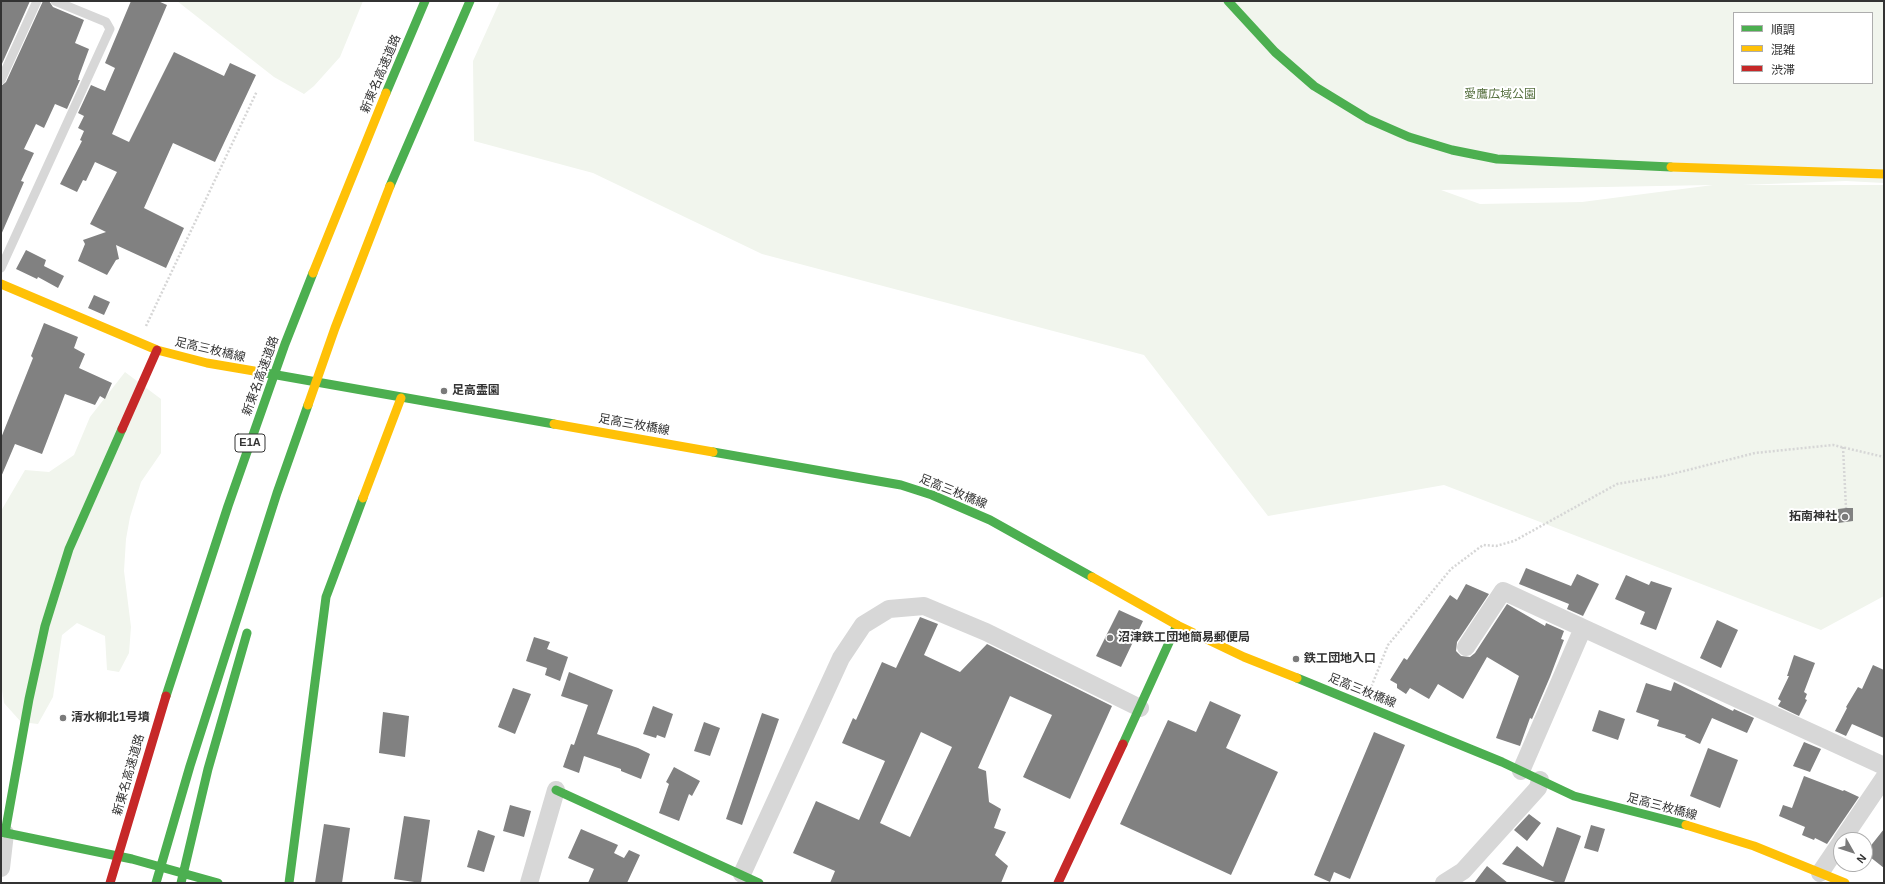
<!DOCTYPE html>
<meta charset="utf-8">
<style>
body{margin:0}
#map{position:relative;width:1885px;height:884px;overflow:hidden;background:#fff;font-family:Helvetica,"Noto Sans JP",sans-serif}
canvas{display:block}
.frame{position:absolute;inset:0;border:2px solid #333;pointer-events:none}
.legend{position:absolute;left:1733px;top:12px;width:140px;height:72px;box-sizing:border-box;background:#fff;border:1px solid #adadad;margin:0;padding:5px 7px;list-style:none;font-size:12px;color:#333}
.legend li{display:flex;align-items:center;gap:8px;height:20px}
.legend b{width:20px;border:1px solid #adadad}
.north{position:absolute;left:1833px;top:832px;width:40px;height:40px;box-sizing:border-box;background:#fff;border:1px solid #adadad;border-radius:50%;rotate:129deg;font-size:11px;font-weight:700;line-height:16px;text-align:center;color:#333}
.north::after{content:'';display:block;margin:auto;width:14px;height:18px;background:#7a7a7a;clip-path:polygon(50% 0,100% 100%,50% 72%,0 100%)}
</style>
<div id="map">
<canvas width="1885" height="884"></canvas>
<div class="frame"></div>
<ul class="legend">
<li><b style="height:5px;background:#4caf50"></b>順調</li>
<li><b style="height:5px;background:#ffc107"></b>混雑</li>
<li><b style="height:5px;background:#c62828"></b>渋滞</li>
</ul>
<div class="north">N</div>
</div>
<script>
const g = document.querySelector('canvas').getContext('2d');
g.lineJoin = 'round';
function fillPath(path, color) { g.fillStyle = color; g.fill(path, 'evenodd'); }
const poly = rows => new Path2D(rows.map(r => 'M' + r).join(''));
function trace(path, color, width, dash) { g.strokeStyle = color; g.lineWidth = width; g.lineCap = dash ? 'butt' : 'round'; g.setLineDash(dash || []); g.stroke(path); }
function drawText(font, color, halo, rows, align = 'center') {
  g.font = font + ' Helvetica,"Noto Sans JP",sans-serif'; g.lineWidth = 4; g.setLineDash([]); g.textBaseline = 'middle'; g.strokeStyle = halo; g.fillStyle = color; for (const [text, x, y, turn = 0] of rows) {
    g.save(); g.translate(x, y); g.rotate((+turn || 0) * Math.PI / 180); g.textAlign = isNaN(turn) ? turn : align; if (halo) g.strokeText(text, 0, 0); g.fillText(text, 0, 0); g.restore();
  }
}
fillPath(poly([
 [177,1,363,1,340,57,314,86,304,94,274,77],
 [500,1,1884,1,1884,183,1846,181,1742,185,1884,185,1884,596,1821,630,1444,485,1268,516,1144,355,762,254,593,173,474,141,473,61],
 [1734,13,1872,13,1872,83,1734,83],
 [1713,185,1582,202,1480,204,1441,190],
 [125,372,161,399,161,453,141,482,130,517,126,539,124,571,131,627,129,653,119,672,107,670,105,636,77,623,62,635,53,697,38,724,21,722,4,703,1,682,2,642,1,511,25,470,49,472,74,455,90,417]
]), '#f1f5ed');
fillPath(poly([
 [1,1,30,1,1,66],
 [43,1,49,1,53,7,84,20,75,43,89,49,79,76,78,80,80,80,67,109,55,104,44,128,36,124,24,149,34,153,21,181,24,182,1,235,1,86,6,82],
 [131,1,158,1,167,5,112,134,129,142,174,52,224,76,230,63,256,75,215,162,173,143,144,208,184,228,166,268,116,245,119,259,116,260,107,275,78,261,85,244,83,240,106,232,90,224,117,172,95,162,86,181,83,180,77,192,60,184,82,141,80,140,84,131,78,128,84,116,78,113,91,85,105,91,115,68,105,63],
 [26,250,46,260,44,266,64,276,58,288,38,277,37,279,16,269],
 [94,295,110,302,104,315,88,308],
 [44,323,78,337,74,348,85,354,79,368,112,383,105,399,100,396,95,405,65,394,42,454,15,444,1,477,1,438,33,358,31,356],
 [1846,508,1853,508,1853,521,1838,523,1838,509],
 [1526,568,1571,586,1577,574,1599,584,1583,616,1567,609,1569,604,1519,584],
 [1626,575,1649,585,1651,581,1672,588,1656,630,1640,624,1645,612,1615,599],
 [1466,584,1489,594,1457,642,1456,651,1461,656,1470,657,1475,653,1507,604,1545,626,1546,623,1564,631,1561,639,1564,640,1550,677,1532,719,1530,718,1520,746,1496,738,1519,676,1487,657,1463,699,1438,684,1429,699,1410,688,1406,694,1397,688,1397,684,1390,680,1404,658,1407,660,1450,595,1457,600],
 [1119,610,1143,621,1121,667,1096,656],
 [920,617,938,624,924,655,960,672,987,644,1112,706,1070,799,1023,777,1052,715,1010,696,978,768,986,771,989,802,1001,809,994,828,1006,832,995,855,1008,866,1001,883,830,883,835,871,793,853,816,801,859,820,885,761,842,743,853,718,856,720,882,662,896,668],
 [921,732,952,747,910,837,880,823],
 [1717,620,1738,630,1721,668,1700,658],
 [534,637,550,642,547,649,568,657,560,681,545,675,547,668,526,661],
 [1794,655,1815,663,1804,692,1807,694,1805,699,1807,700,1799,716,1778,706,1781,701,1778,699,1789,676,1787,676],
 [1873,665,1884,670,1884,738,1852,724,1846,736,1835,731,1847,708,1846,707,1858,687,1862,689],
 [569,672,613,690,597,734,638,748,650,754,641,779,621,771,621,769,584,756,579,773,563,767,571,744,574,745,588,705,561,696],
 [1674,682,1733,711,1734,709,1754,718,1747,733,1712,718,1700,744,1685,737,1686,735,1657,726,1659,720,1636,712,1646,683,1671,691],
 [513,688,531,694,515,734,498,727],
 [1210,701,1241,715,1226,748,1278,772,1231,875,1120,824,1168,720,1196,732],
 [653,706,673,714,665,738,657,735,656,738,643,734],
 [1599,710,1625,719,1618,740,1592,731],
 [383,712,409,716,405,757,379,753],
 [762,713,779,719,742,825,726,819],
 [704,722,720,728,710,756,694,751],
 [1374,732,1405,745,1350,879,1334,872,1330,882,1314,875],
 [1804,742,1821,749,1810,772,1793,766],
 [1708,748,1738,760,1720,808,1690,796],
 [674,767,700,781,692,796,689,794,679,821,659,813,669,784,666,782],
 [1804,776,1843,791,1844,790,1859,797,1827,844,1815,838,1814,840,1802,835,1805,827,1779,816,1783,805,1792,808],
 [510,805,531,811,524,837,503,831],
 [1529,814,1541,823,1527,841,1514,830],
 [404,816,430,820,421,883,394,879],
 [324,824,350,828,342,883,315,883],
 [1591,825,1605,829,1598,852,1584,848],
 [1557,827,1581,836,1564,883,1558,883,1502,864,1517,846,1543,867],
 [581,829,618,845,614,853,624,858,629,850,640,855,627,883,588,883,594,869,568,858],
 [1884,829,1884,868,1865,853],
 [478,830,495,836,484,872,467,867],
 [1487,866,1508,883,1474,883]
]), '#818181');
trace(poly([
 [146,326,257,91],
 [1843,447,1846,508],
 [1370,690,1388,645,1451,569,1483,545,1496,546,1514,541,1617,484,1664,476,1755,453,1833,445,1884,457]
]), '#d6d6d6', 2.5, [2, 2]);
trace(poly([
 [1,80,37,1],
 [1,268,110,29,106,22,55,1]
]), '#d7d7d7', 9);
trace(poly([
 [1466,647,1503,591,1583,628],
 [1521,771,1583,628,1884,766],
 [1842,840,1884,778],
 [1,868,5,833],
 [1820,873,1841,842],
 [742,874,841,658,863,625,889,609,924,606,986,632,1140,708],
 [529,883,556,790],
 [1444,883,1463,871,1538,788,1540,780]
]), '#d7d7d7', 18);
trace(poly([
 [1228,1,1275,52,1314,86,1368,119,1409,137,1452,150,1497,159,1671,167],
 [386,93,425,1],
 [390,186,470,1],
 [260,372,554,424],
 [713,452,901,485,932,495,990,520,1092,577],
 [1297,678,1502,762,1574,796,1686,825],
 [166,696,228,506,285,344,313,273],
 [1123,744,1177,625],
 [556,790,759,883],
 [1,832,132,859,218,883],
 [5,833,29,699,45,626,69,549,122,429],
 [156,883,190,766,277,493,308,405],
 [181,883,208,769,247,633],
 [289,883,326,597,363,498]
]), '#4caf50', 9);
trace(poly([
 [1671,167,1884,174],
 [313,273,386,93],
 [1,284,157,350,207,363,260,372],
 [308,405,335,328,390,186],
 [554,424,713,452],
 [363,498,401,398],
 [1092,577,1177,625,1244,657,1297,678],
 [1686,825,1754,846,1845,883]
]), '#ffc107', 9);
trace(poly([
 [122,429,157,350],
 [110,883,166,696],
 [1058,883,1123,744]
]), '#c62828', 9);
for (const [x, y, r, color] of [
 [444,391,4,"#7a7a7a"],
 [1845,517,4,"#7a7a7a"],
 [1110,638,4,"#7a7a7a"],
 [1296,659,4,"#7a7a7a"],
 [63,718,4,"#7a7a7a"]
]) { const dot = new Path2D(); dot.arc(x, y, r, 0, 2 * Math.PI); g.fillStyle = color; g.fill(dot); trace(dot, '#fff', 1.5); }
for (const [x, y, w] of [
 [250,443,30]
]) { const box = new Path2D(); box.roundRect(x - w / 2, y - 9, w, 18, 3); g.fillStyle = '#fff'; g.fill(box); trace(box, '#333', 1); }
drawText('bold 11px', '#333', null, [
 ["E1A",250,443]
]);
drawText('12px', '#333', '#fff', [
 ["新東名高速道路",381,74,-67],
 ["足高三枚橋線",210,350,13],
 ["新東名高速道路",261,376,-70],
 ["足高三枚橋線",634,425,10],
 ["足高三枚橋線",953,492,22],
 ["足高三枚橋線",1362,691,22],
 ["新東名高速道路",129,775,-74],
 ["足高三枚橋線",1662,807,15]
]);
drawText('12px', '#56703f', '#fff', [
 ["愛鷹広域公園",1500,95]
]);
drawText('bold 12px', '#333', '#fff', [
 ["足高霊園",452,391],
 ["拓南神社",1837,517,"right"],
 ["沼津鉄工団地簡易郵便局",1118,638],
 ["鉄工団地入口",1304,659],
 ["清水柳北1号墳",71,718]
], 'left');
</script>
